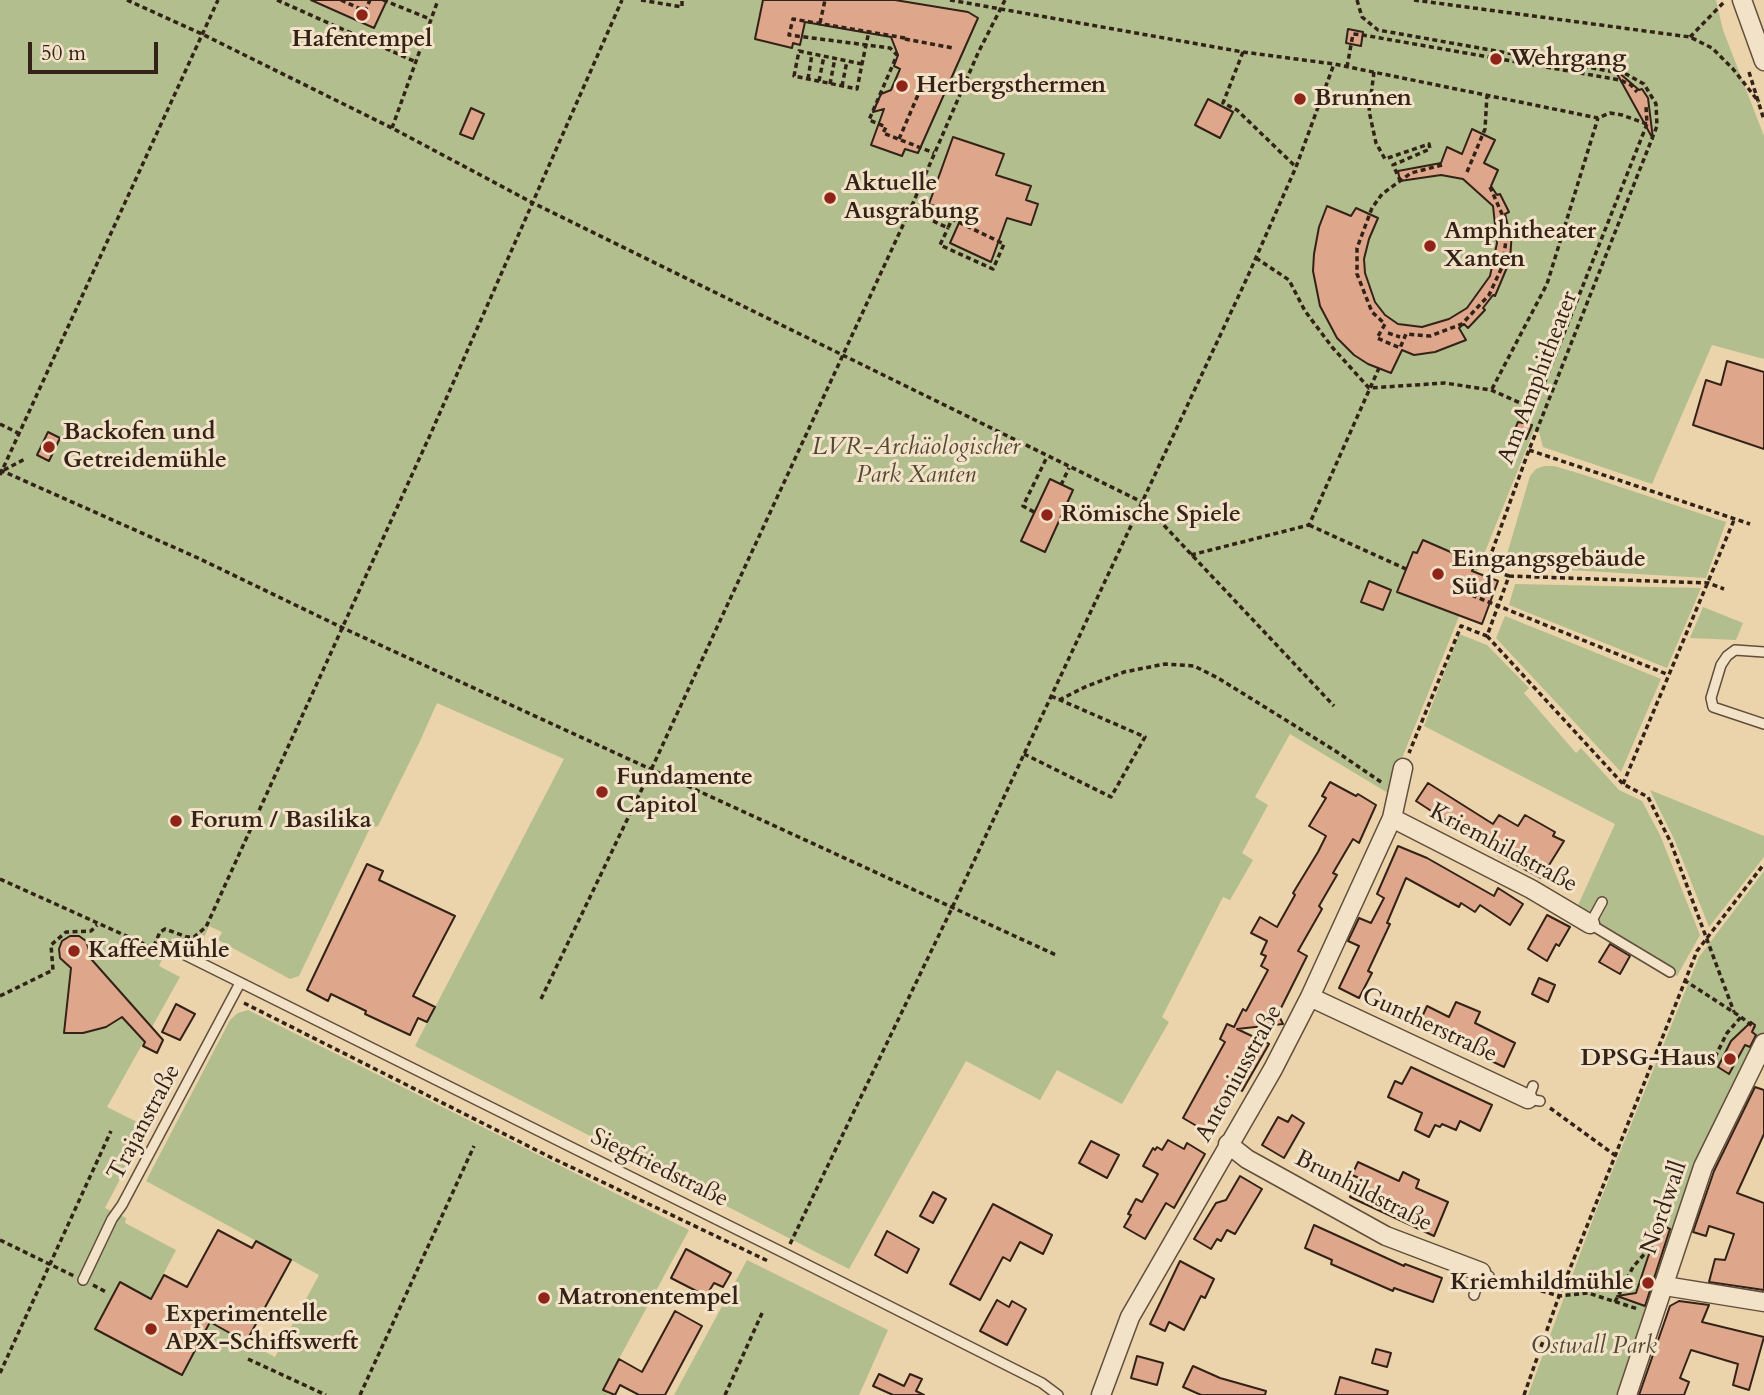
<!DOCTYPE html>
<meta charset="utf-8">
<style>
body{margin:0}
#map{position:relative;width:1764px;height:1395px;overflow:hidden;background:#ebd3ab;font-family:Cardo,serif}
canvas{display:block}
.scale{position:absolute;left:28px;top:42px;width:130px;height:32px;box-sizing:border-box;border:4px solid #332217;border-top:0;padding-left:9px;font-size:21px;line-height:24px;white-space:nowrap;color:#332217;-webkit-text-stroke:5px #f2e2c8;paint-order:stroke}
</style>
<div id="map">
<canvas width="1764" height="1395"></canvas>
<div class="scale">50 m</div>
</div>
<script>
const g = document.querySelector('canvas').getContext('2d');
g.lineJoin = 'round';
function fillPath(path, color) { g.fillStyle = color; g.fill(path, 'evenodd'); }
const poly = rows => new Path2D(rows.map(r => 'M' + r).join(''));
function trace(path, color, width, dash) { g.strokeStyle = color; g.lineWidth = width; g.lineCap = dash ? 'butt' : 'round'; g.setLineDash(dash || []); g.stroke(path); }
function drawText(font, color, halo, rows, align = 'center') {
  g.font = font + ' Cardo,serif'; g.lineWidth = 6; g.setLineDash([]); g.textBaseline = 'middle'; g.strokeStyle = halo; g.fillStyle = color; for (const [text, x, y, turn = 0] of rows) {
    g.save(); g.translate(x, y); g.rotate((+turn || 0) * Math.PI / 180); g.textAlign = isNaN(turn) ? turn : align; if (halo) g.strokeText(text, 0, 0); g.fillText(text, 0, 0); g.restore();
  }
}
fillPath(poly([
 [0,0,1716,0,1723,30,1764,136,1764,359,1712,345,1652,484,1543,447,1539,432,1534,430,1388,793,1290,734,1255,797,1268,805,1242,853,1253,860,1230,900,1223,897,1162,1017,1169,1022,1122,1104,1057,1070,1040,1100,966,1061,849,1269,415,1046,564,759,437,703,420,741,378,826,370,828,299,976,290,979,218,940,222,932,209,926,198,951,172,938,159,966,180,977,107,1107,147,1127,105,1208,126,1218,125,1223,176,1250,154,1292,275,1357,319,1275,146,1181,230,1020,238,1013,248,1010,689,1230,602,1390,610,1395,0,1395],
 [1544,466,1554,466,1581,474,1726,522,1706,578,1518,567,1505,561,1530,476,1536,469],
 [1515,584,1701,588,1667,668,1509,605],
 [1703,607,1743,623,1736,640,1690,638],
 [1505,616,1661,679,1621,772,1496,638],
 [1459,634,1487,645,1529,688,1524,693,1576,753,1581,748,1619,790,1642,801,1660,835,1700,935,1677,976,1574,914,1615,824,1424,726],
 [1650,790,1764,836,1764,857,1709,927,1675,841],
 [1764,871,1764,1043,1703,1167,1627,1395,1528,1395,1596,1211,1699,957],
 [747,1260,888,1330,859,1395,674,1395]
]), '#b2be8d');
const building = poly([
 [311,0,387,0,374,28,311,0],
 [763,0,895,0,968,12,978,18,918,153,905,149,902,156,871,145,884,109,873,112,881,94,891,90,900,69,894,66,898,55,891,37,805,22,800,45,793,43,792,48,755,39,763,0],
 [1348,29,1363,32,1361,46,1346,43,1348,29],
 [1617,71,1639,90,1642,89,1648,98,1653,139,1616,72,1617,71],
 [1208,99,1233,112,1220,138,1195,125,1208,99],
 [471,108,484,114,473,139,460,134,471,108],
 [1472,129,1495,140,1484,163,1498,170,1491,186,1497,195,1500,194,1509,212,1505,214,1509,230,1512,230,1510,261,1507,261,1508,265,1495,296,1493,295,1483,308,1485,310,1468,328,1464,324,1459,328,1466,340,1435,352,1414,355,1402,350,1391,373,1368,364,1354,355,1337,338,1320,306,1313,271,1314,254,1319,227,1327,206,1351,216,1356,208,1378,218,1369,239,1364,259,1365,273,1375,302,1385,315,1398,324,1422,327,1449,319,1467,308,1490,276,1497,243,1493,206,1463,179,1441,175,1400,181,1398,171,1441,163,1447,147,1462,154,1472,129],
 [953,137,1004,154,996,175,1031,186,1026,200,1038,204,1031,225,1007,218,991,262,950,243,962,216,929,204,953,137],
 [1727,361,1764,372,1764,449,1693,425,1706,380,1721,385,1727,361],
 [1518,422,1532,425,1526,439,1513,434,1518,422],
 [48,432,60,438,49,461,37,455,48,432],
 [1050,479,1073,490,1045,552,1021,541,1050,479],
 [1423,540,1476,563,1472,571,1498,581,1482,624,1397,592,1413,552,1417,553,1423,540],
 [1369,581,1391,590,1383,610,1361,602,1369,581],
 [1330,782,1356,796,1358,794,1376,805,1359,843,1353,839,1333,873,1337,875,1319,906,1322,909,1298,951,1307,956,1278,1014,1283,1024,1237,1029,1269,1044,1242,1091,1235,1087,1207,1132,1183,1118,1225,1042,1220,1039,1227,1024,1234,1027,1243,1009,1246,1011,1268,970,1261,966,1266,956,1261,954,1267,941,1251,933,1260,917,1277,927,1295,895,1293,893,1318,852,1326,836,1309,826,1326,798,1322,796,1330,782],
 [1428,783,1493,824,1499,815,1518,826,1525,815,1555,832,1553,836,1564,841,1541,878,1497,854,1416,801,1428,783],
 [1398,846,1427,858,1494,896,1498,888,1523,904,1510,925,1480,905,1475,912,1461,903,1459,907,1406,878,1387,923,1390,924,1368,971,1372,973,1359,998,1339,988,1359,946,1348,941,1359,918,1371,923,1384,898,1377,894,1398,846],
 [367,864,383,871,379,880,455,916,413,996,435,1007,427,1022,418,1018,410,1035,365,1014,366,1011,331,994,328,1001,307,990,367,864],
 [1547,915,1570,927,1559,946,1556,944,1547,961,1528,949,1547,915],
 [70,936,79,936,86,941,92,960,163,1040,157,1053,143,1046,145,1042,122,1017,106,1027,83,1033,64,1033,71,968,60,958,59,949,62,941,70,936],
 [1610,944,1630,956,1620,974,1599,962,1610,944],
 [1539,978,1555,985,1548,1002,1532,994,1539,978],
 [1456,1002,1480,1012,1475,1023,1515,1043,1504,1067,1418,1026,1427,1006,1449,1017,1456,1002],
 [176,1004,195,1014,180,1040,162,1032,176,1004],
 [1751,1022,1755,1025,1752,1032,1756,1035,1750,1047,1745,1045,1729,1074,1718,1067,1731,1041,1751,1022],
 [1411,1067,1492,1105,1480,1131,1460,1121,1456,1130,1442,1124,1440,1127,1435,1125,1429,1137,1415,1130,1422,1113,1388,1097,1395,1081,1402,1084,1411,1067],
 [1755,1087,1764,1090,1764,1134,1737,1193,1764,1203,1764,1290,1709,1282,1715,1259,1725,1260,1734,1234,1709,1226,1706,1236,1693,1232,1714,1171,1755,1087],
 [1292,1115,1304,1123,1284,1158,1262,1145,1278,1117,1288,1122,1292,1115],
 [1168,1140,1184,1149,1187,1143,1205,1154,1174,1208,1166,1203,1145,1239,1124,1227,1131,1215,1128,1214,1136,1199,1142,1202,1158,1174,1143,1166,1153,1148,1155,1150,1157,1147,1162,1150,1168,1140],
 [1091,1141,1119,1155,1107,1178,1079,1163,1091,1141],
 [1358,1162,1399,1181,1403,1172,1419,1180,1416,1188,1448,1202,1434,1236,1350,1197,1359,1178,1352,1175,1358,1162],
 [1240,1176,1262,1189,1235,1234,1227,1230,1221,1241,1217,1239,1211,1249,1194,1239,1216,1203,1226,1200,1240,1176],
 [933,1192,946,1199,933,1223,920,1216,933,1192],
 [993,1204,1052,1235,1043,1254,1020,1242,1010,1261,1003,1257,980,1300,950,1284,993,1204],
 [1659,1224,1670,1229,1645,1306,1617,1296,1636,1293,1659,1224],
 [1314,1225,1404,1266,1405,1264,1442,1278,1433,1302,1394,1288,1393,1291,1331,1264,1332,1260,1305,1248,1314,1225],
 [218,1230,252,1248,256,1241,291,1260,246,1342,210,1322,182,1375,95,1329,120,1282,151,1299,164,1275,187,1287,218,1230],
 [887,1231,919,1249,907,1273,875,1255,887,1231],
 [686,1249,731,1273,723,1287,714,1283,706,1296,671,1278,686,1249],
 [1180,1261,1214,1279,1205,1298,1201,1296,1184,1330,1169,1322,1165,1331,1150,1324,1180,1261],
 [997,1300,1009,1307,1012,1301,1026,1309,1007,1345,980,1331,997,1300],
 [1679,1301,1709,1305,1702,1322,1764,1337,1749,1390,1733,1385,1738,1364,1691,1350,1680,1378,1689,1382,1684,1395,1639,1395,1670,1306,1679,1301],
 [675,1311,702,1326,665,1395,639,1395,620,1385,615,1395,603,1390,619,1359,642,1372,675,1311],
 [1376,1349,1391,1353,1387,1367,1372,1363,1376,1349],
 [1137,1356,1163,1363,1157,1385,1131,1378,1137,1356],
 [1193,1366,1220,1378,1266,1391,1265,1395,1201,1395,1183,1387,1193,1366],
 [879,1374,904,1386,910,1374,922,1379,916,1391,924,1395,893,1395,873,1386,879,1374],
 [1340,1377,1388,1391,1387,1395,1335,1395,1340,1377]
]);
fillPath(building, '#dea68b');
trace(building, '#332217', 2);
const lane = poly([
 [1764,652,1735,650,1727,656,1721,665,1711,698,1713,707,1764,724],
 [1602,902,1590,924,1670,972],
 [169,947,786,1254,1042,1383,1058,1395],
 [1533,1086,1528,1099,1540,1101],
 [83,1280,112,1219,122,1205,240,983],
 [1474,1295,1481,1272,1489,1276]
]);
const street = poly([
 [1742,0,1764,61],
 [1392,818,1531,889,1590,924],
 [1310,997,1528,1099],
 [1228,1144,1247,1159,1386,1236,1481,1272],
 [1665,1286,1764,1302],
 [1101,1395,1130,1317,1273,1069,1310,997,1392,818,1403,768],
 [1627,1395,1703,1167,1764,1043]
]);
trace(lane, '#614e3c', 12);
trace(street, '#614e3c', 21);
trace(poly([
 [127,0,202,34,392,128,533,203,1142,502,1334,706],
 [277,0,416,62],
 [341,0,365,11,370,0],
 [383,0,430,19],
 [641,0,682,7,682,0],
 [950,0,1243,52,1334,64,1598,118,1610,113,1622,115,1647,124],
 [1357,0,1362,17,1378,30,1626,74,1644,84,1656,104,1657,126,1529,450,1486,568,1509,576,1487,636,1461,626,1409,753],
 [1414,0,1690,37,1712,48,1733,69,1759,102],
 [820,23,825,0],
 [1690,37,1725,1],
 [905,38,793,19,789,35,890,48,897,55,869,120,886,127,883,133,934,153],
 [905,39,953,48],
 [1243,52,1223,103,1237,110,1296,167],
 [862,64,799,51,794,76,857,89,862,64,866,45,869,31],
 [1347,67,1353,34,1363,35,1620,80,1631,85,1637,92],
 [1374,72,1369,111,1376,143,1385,159,1429,144,1430,149,1393,165,1400,180],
 [1749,72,1764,120],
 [808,79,812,54],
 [819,81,824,56],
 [830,84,835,58],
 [842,86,847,61],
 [392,128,438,0],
 [899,139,924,81],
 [1442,165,1411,173,1382,194,1372,208,1357,248,1357,274,1372,312,1385,324,1377,338,1400,348,1406,334,1430,336,1462,324,1489,295,1503,265,1506,239,1502,214,1490,187],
 [1467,172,1485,129,1487,95],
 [910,210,948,228,952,219,1004,244,993,269,940,245,948,228],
 [1256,258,1289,280,1305,311,1332,347,1369,388,1445,383,1491,390,1534,409,1647,124,1646,106],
 [1388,333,1400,337],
 [1492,389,1547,284,1598,118],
 [0,424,20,434],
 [1529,450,1750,524],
 [0,470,198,558,343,628,1056,955],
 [4,470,25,459],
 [0,475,218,0],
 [1061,485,1069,468],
 [1034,512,1023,506,1047,457],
 [1309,525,1406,569],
 [1191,555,1309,525,1379,368],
 [1509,576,1708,583,1724,589],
 [1464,592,1669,675],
 [1487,636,1623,784,1648,797,1671,843,1734,1012],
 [1059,700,1085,687,1124,672,1165,664,1194,666,1218,678,1334,750,1384,784],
 [1024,754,1111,797,1145,737,1051,696],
 [1623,784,1734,520],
 [0,879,153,948,160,932,165,929,187,937,194,937,206,927,431,433,622,0],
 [1684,980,1741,1017,1755,1028],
 [0,996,53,970,51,945,66,932,91,931,97,925],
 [541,999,651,770,910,210,978,53,1005,0],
 [244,1003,550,1157,768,1261],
 [1715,1057,1727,1033,1741,1017],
 [1550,1108,1616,1156],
 [0,1240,74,1276],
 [790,1244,952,908,1247,278,1296,167,1334,64],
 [1500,1279,1559,1296,1588,1293,1638,1309],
 [93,1285,106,1292],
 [1615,1302,1633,1267,1647,1251],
 [248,1359,326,1395],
 [0,1373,111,1131],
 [360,1395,474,1146],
 [725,1395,763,1311],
 [1524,1395,1559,1296,1697,951,1764,864]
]), '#332217', 3.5, [5, 3.5]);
trace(lane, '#f2e2c8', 9);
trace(street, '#f2e2c8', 18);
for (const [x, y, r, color] of [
 [362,15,7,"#8f2418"],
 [1496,59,7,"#8f2418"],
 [902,86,7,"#8f2418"],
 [1300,99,7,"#8f2418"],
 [830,198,7,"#8f2418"],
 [1430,246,7,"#8f2418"],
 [49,447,7,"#8f2418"],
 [1047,515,7,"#8f2418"],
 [1438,574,7,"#8f2418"],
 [602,792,7,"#8f2418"],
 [176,821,7,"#8f2418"],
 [74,951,7,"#8f2418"],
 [1730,1059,7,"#8f2418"],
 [1648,1283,7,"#8f2418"],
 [544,1298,7,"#8f2418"],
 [151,1329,7,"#8f2418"]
]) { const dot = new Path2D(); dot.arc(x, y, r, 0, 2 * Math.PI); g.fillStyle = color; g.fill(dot); trace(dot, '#f2e2c8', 2.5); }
drawText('bold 24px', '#332217', '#f2e2c8', [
 ["Hafentempel",362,40,"center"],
 ["Wehrgang",1510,59],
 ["Herbergsthermen",916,86],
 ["Brunnen",1314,99],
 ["Aktuelle",844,184],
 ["Ausgrabung",844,212],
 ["Amphitheater",1444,232],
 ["Xanten",1444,260],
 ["Backofen und",63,433],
 ["Getreidemühle",63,461],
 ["Römische Spiele",1061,515],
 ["Eingangsgebäude",1452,560],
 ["Süd",1452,588],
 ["Fundamente",616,778],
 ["Capitol",616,806],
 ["Forum / Basilika",190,821],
 ["KaffeeMühle",88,951],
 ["DPSG-Haus",1716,1059,"right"],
 ["Kriemhildmühle",1634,1283,"right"],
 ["Matronentempel",558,1298],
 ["Experimentelle",165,1315],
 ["APX-Schiffswerft",165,1343]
], 'left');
drawText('24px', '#332217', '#f2e2c8', [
 ["Am Amphitheater",1539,378,-69],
 ["Kriemhildstraße",1503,849,28],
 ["Guntherstraße",1429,1026,25],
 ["Antoniusstraße",1240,1074,-61],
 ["Trajanstraße",145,1123,-62],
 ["Siegfriedstraße",659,1169,26],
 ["Brunhildstraße",1363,1192,27],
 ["Nordwall",1665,1208,-71]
]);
drawText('italic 24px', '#534934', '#f2e2c8', [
 ["LVR-Archäologischer",916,448],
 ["Park Xanten",916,476],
 ["Ostwall Park",1594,1347]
]);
</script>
